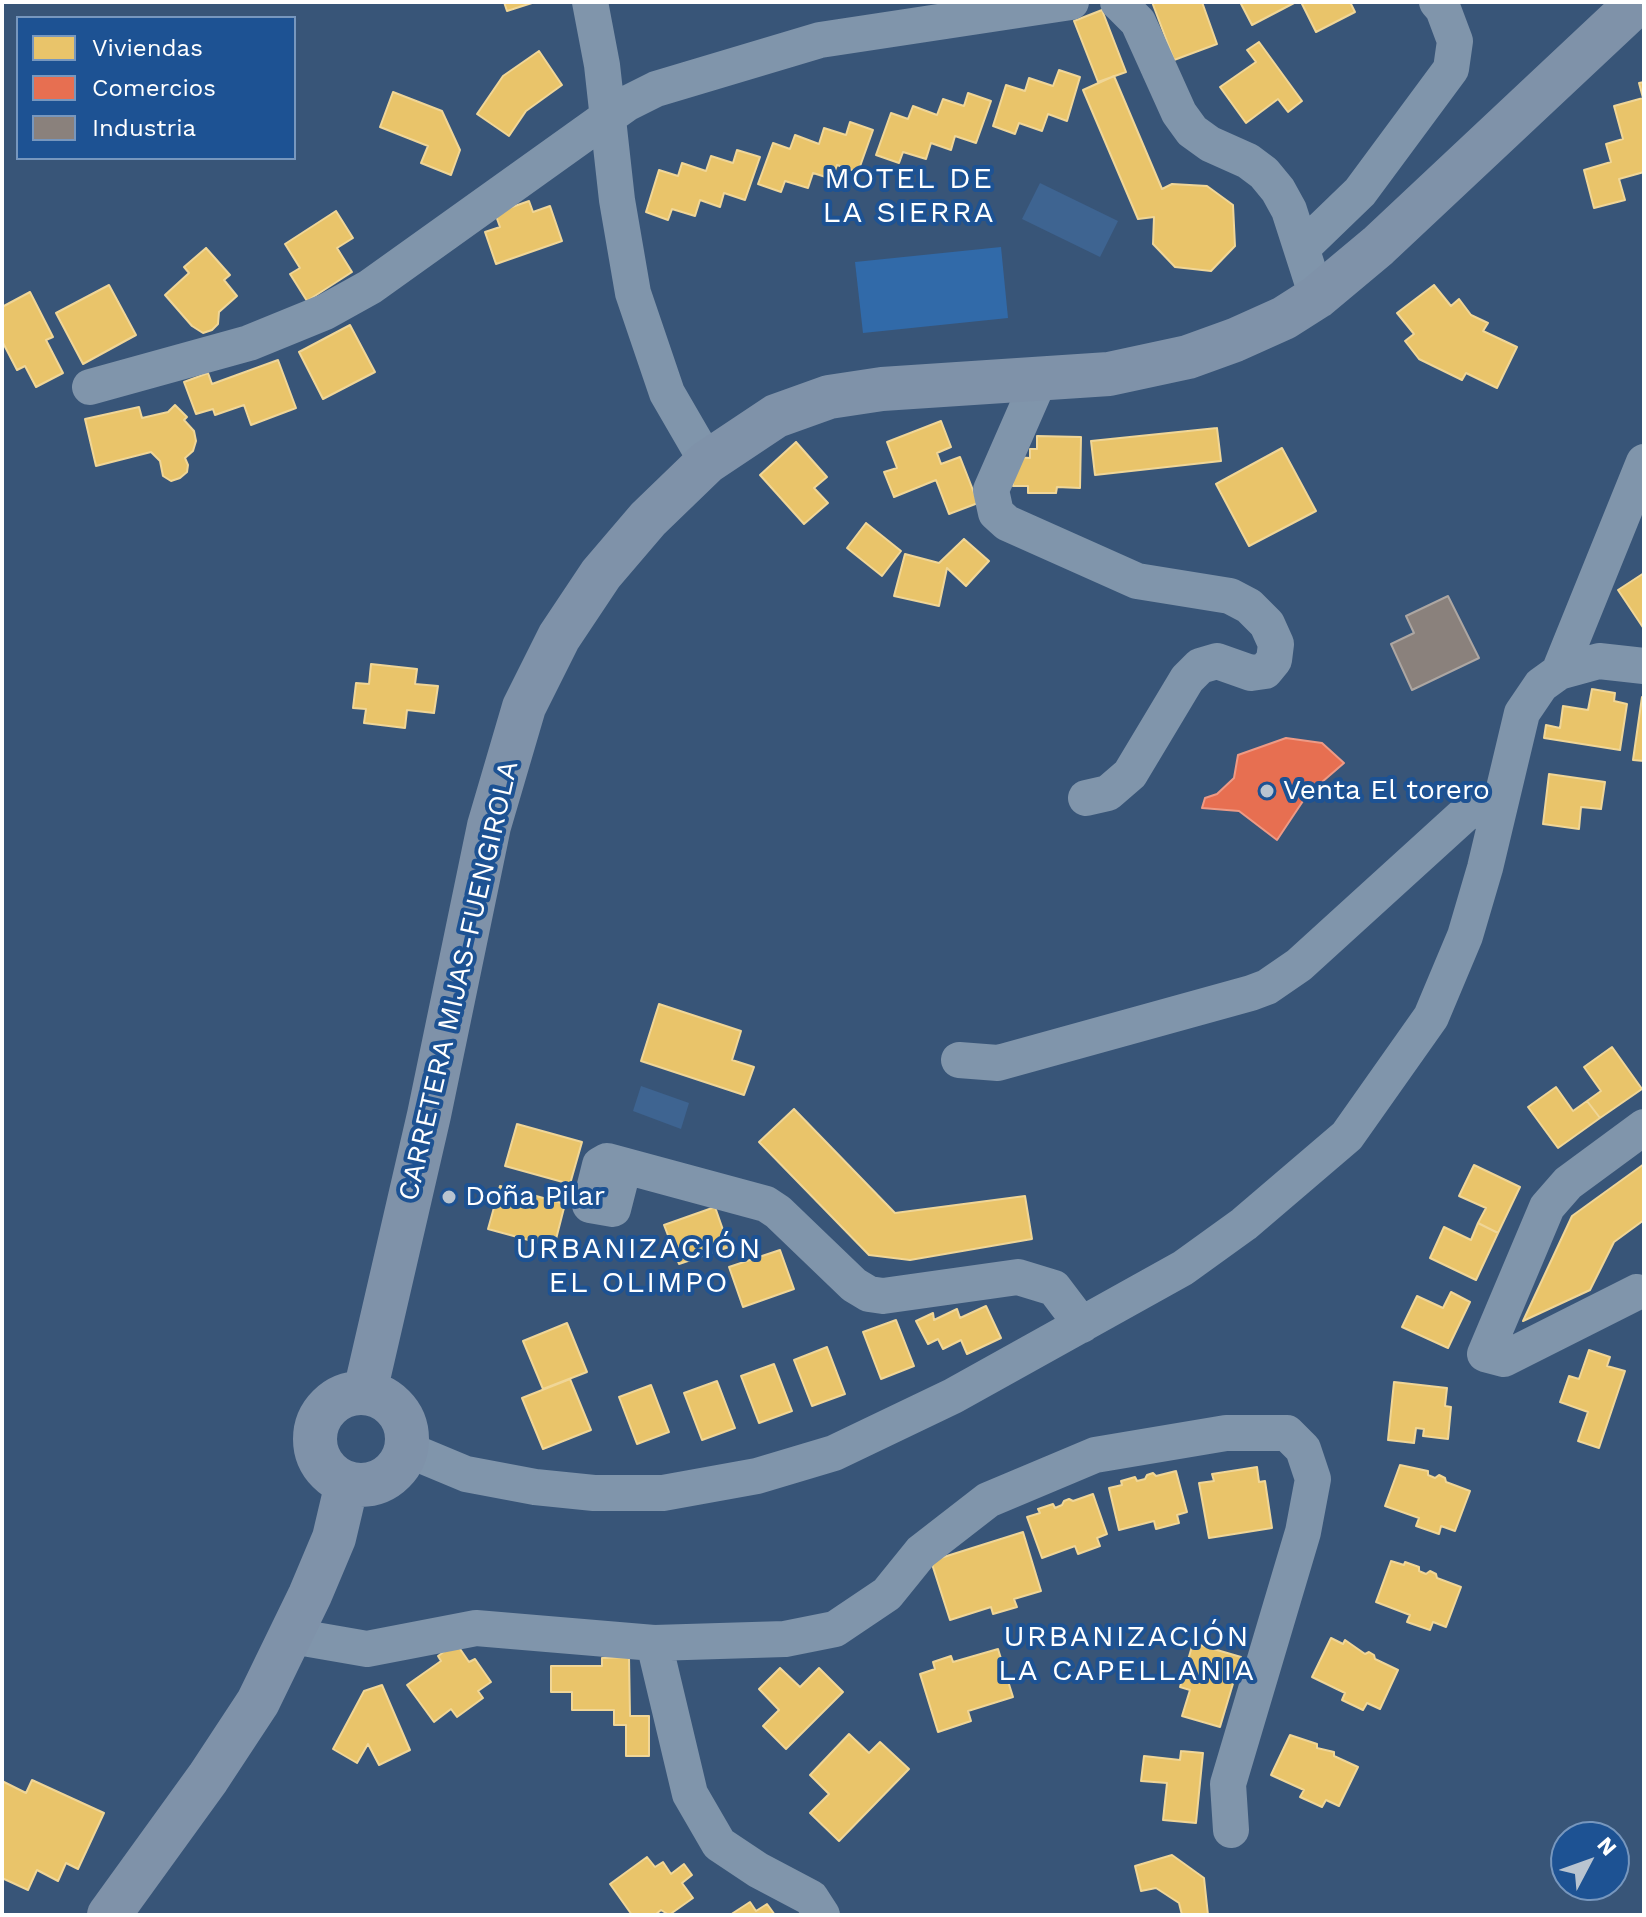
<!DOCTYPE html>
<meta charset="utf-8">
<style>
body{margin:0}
#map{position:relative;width:1646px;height:1917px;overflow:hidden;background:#385578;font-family:"Work Sans",sans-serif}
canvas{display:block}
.frame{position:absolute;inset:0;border:4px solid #fff;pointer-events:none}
.legend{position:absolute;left:16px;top:16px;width:280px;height:144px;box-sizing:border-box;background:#1d5293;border:2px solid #7797be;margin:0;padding:10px 14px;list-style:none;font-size:24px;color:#fff}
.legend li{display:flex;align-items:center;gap:16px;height:40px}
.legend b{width:40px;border:2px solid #7797be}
.north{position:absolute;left:1550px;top:1821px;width:80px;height:80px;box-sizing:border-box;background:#1d5293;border:2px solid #7797be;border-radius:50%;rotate:49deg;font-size:22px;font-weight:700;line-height:32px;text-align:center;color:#fff}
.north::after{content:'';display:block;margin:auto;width:28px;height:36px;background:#b9c4d0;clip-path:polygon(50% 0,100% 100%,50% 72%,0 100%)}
</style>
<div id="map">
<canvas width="1646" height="1917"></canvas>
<div class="frame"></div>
<ul class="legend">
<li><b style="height:22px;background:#e9c46a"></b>Viviendas</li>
<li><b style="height:22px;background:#e76f51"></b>Comercios</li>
<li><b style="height:22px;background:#8a817c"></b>Industria</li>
</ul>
<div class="north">N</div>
</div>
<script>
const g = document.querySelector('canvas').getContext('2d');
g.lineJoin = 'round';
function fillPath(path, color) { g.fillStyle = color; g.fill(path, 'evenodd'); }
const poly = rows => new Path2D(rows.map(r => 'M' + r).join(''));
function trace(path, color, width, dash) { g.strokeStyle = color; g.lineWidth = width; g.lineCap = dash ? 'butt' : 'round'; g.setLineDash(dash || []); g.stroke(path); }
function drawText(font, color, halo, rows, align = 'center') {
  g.font = font + ' "Work Sans",sans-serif'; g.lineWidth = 8; g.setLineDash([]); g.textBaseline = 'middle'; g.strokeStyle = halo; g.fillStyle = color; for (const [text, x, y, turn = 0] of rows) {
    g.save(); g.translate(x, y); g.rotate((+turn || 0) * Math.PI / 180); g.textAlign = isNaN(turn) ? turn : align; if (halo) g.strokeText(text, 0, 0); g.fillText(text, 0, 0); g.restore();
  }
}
fillPath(poly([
 [1001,247,1008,318,863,333,855,262]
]), '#316aa9');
fillPath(poly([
 [1040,183,1118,221,1100,257,1022,219],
 [641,1086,689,1103,681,1129,633,1111]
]), '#3e6491');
const homes = poly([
 [504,2,535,2,507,11,504,2],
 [1152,2,1202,2,1217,44,1174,60,1152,2],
 [1240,2,1296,2,1252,25,1240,2],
 [1301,2,1350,2,1355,12,1316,32,1301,2],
 [1102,10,1126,72,1098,82,1074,21,1102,10],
 [1259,42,1302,101,1288,112,1278,99,1246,123,1220,87,1256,62,1247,50,1259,42],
 [539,51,562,85,526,111,509,136,477,114,503,76,539,51],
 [1059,70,1080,77,1067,121,1048,114,1042,131,1019,123,1015,134,993,126,1006,85,1025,91,1029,78,1053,86,1059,70],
 [1114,76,1162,189,1172,184,1207,186,1233,205,1235,246,1211,271,1175,267,1153,244,1154,217,1138,219,1083,90,1114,76],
 [1644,82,1644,172,1619,179,1625,200,1594,208,1584,170,1611,162,1606,144,1623,139,1614,106,1643,98,1639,83,1644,82],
 [393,92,442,111,460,150,451,175,421,163,428,146,380,127,393,92],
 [968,93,991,101,976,143,955,136,951,150,931,143,926,159,903,152,899,163,876,155,891,113,908,119,913,106,937,115,943,99,964,106,968,93],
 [850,122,873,130,858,172,837,165,832,179,813,173,808,188,785,181,781,192,758,184,773,143,790,149,795,135,819,144,824,128,846,135,850,122],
 [737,150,760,157,745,200,724,193,720,207,700,200,695,216,672,209,668,220,646,212,659,170,678,176,682,163,706,171,711,156,733,163,737,150],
 [529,201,533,212,550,206,562,241,496,264,485,232,500,227,495,213,529,201],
 [336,211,353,238,337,248,352,272,307,301,290,274,300,268,285,244,336,211],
 [206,248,230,275,224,280,237,296,219,312,218,324,212,330,203,333,192,326,165,295,189,273,184,267,206,248],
 [109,285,136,335,83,364,56,313,109,285],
 [1434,285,1451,306,1459,299,1471,315,1488,323,1483,331,1517,347,1497,388,1466,373,1462,380,1419,359,1405,341,1414,334,1397,313,1434,285],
 [30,292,53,337,46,340,63,373,36,387,25,366,17,370,2,341,2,307,30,292],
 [350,325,375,372,323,399,299,352,350,325],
 [278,360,296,408,251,425,244,405,215,415,213,409,196,414,184,382,208,373,212,384,278,360],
 [175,405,187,417,184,420,194,431,196,441,193,451,185,458,188,465,187,472,180,478,171,481,163,476,160,461,151,452,96,466,85,419,139,407,142,418,168,412,175,405],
 [941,421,951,447,937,453,941,464,960,457,978,503,949,514,936,480,894,497,884,472,897,468,887,442,941,421],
 [1217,428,1221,461,1095,475,1091,441,1217,428],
 [1037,436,1081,437,1080,488,1057,487,1056,493,1028,493,1028,486,1013,486,1013,457,1030,458,1030,449,1037,449,1037,436],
 [796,442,827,477,814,488,828,503,804,524,760,475,796,442],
 [1282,448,1316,511,1249,546,1216,484,1282,448],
 [866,523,901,551,882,576,847,548,866,523],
 [964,539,989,561,966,586,947,568,939,606,894,596,905,554,939,563,964,539],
 [1644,573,1644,629,1618,590,1644,573],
 [371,664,417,669,415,684,438,686,434,713,407,710,405,728,364,723,366,709,353,708,356,683,369,684,371,664],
 [1592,689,1615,693,1614,701,1627,704,1620,750,1544,738,1546,725,1560,728,1563,706,1588,710,1592,689],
 [1642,697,1644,697,1644,761,1633,760,1642,697],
 [1549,774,1605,782,1601,809,1581,807,1579,829,1543,824,1549,774],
 [659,1004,741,1031,732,1060,754,1067,744,1095,641,1061,659,1004],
 [1612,1047,1642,1089,1600,1118,1587,1101,1601,1091,1584,1067,1612,1047],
 [1556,1087,1573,1111,1587,1101,1600,1118,1558,1148,1528,1107,1556,1087],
 [794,1109,895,1213,1025,1196,1032,1239,910,1260,869,1255,759,1142,794,1109],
 [517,1124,582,1142,570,1184,505,1166,517,1124],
 [1644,1164,1644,1220,1614,1242,1590,1290,1523,1321,1572,1216,1644,1164],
 [1474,1165,1520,1187,1498,1233,1478,1223,1486,1208,1459,1196,1474,1165],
 [500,1186,565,1204,554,1247,488,1229,500,1186],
 [715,1207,729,1247,679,1264,664,1225,715,1207],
 [1478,1223,1498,1233,1476,1280,1430,1258,1444,1227,1471,1240,1478,1223],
 [780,1250,794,1289,743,1307,729,1267,780,1250],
 [1451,1292,1470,1302,1448,1348,1402,1327,1417,1296,1443,1308,1451,1292],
 [986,1306,1001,1338,967,1354,961,1340,943,1349,938,1339,928,1344,916,1321,933,1313,934,1320,957,1309,960,1318,986,1306],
 [896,1320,914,1366,881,1379,863,1332,896,1320],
 [567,1323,587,1372,543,1389,523,1341,567,1323],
 [827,1347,845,1394,812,1406,794,1360,827,1347],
 [1589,1350,1610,1357,1607,1366,1625,1371,1599,1448,1578,1441,1588,1412,1560,1402,1569,1376,1579,1379,1589,1350],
 [774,1364,792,1411,759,1423,741,1376,774,1364],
 [570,1379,591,1430,543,1449,522,1398,570,1379],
 [717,1381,735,1428,702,1440,684,1393,717,1381],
 [1394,1382,1447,1388,1445,1406,1451,1407,1448,1439,1423,1436,1424,1429,1416,1428,1414,1443,1388,1440,1394,1382],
 [651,1385,669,1432,637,1444,619,1397,651,1385],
 [1400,1465,1428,1471,1428,1475,1435,1478,1439,1475,1445,1478,1446,1482,1470,1491,1455,1531,1441,1526,1439,1534,1416,1526,1419,1518,1385,1506,1400,1465],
 [1257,1467,1259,1482,1265,1481,1272,1528,1209,1538,1199,1483,1214,1481,1212,1474,1257,1467],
 [1176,1471,1187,1512,1177,1515,1179,1523,1156,1529,1154,1521,1119,1530,1109,1488,1122,1485,1121,1481,1135,1477,1137,1481,1145,1479,1147,1475,1153,1473,1156,1476,1176,1471],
 [1093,1494,1107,1534,1097,1538,1100,1546,1078,1554,1075,1546,1042,1558,1027,1517,1040,1513,1038,1509,1053,1504,1055,1508,1062,1505,1064,1501,1069,1499,1073,1501,1093,1494],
 [1023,1532,1041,1591,1014,1599,1017,1607,993,1614,991,1607,950,1620,931,1561,1023,1532],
 [1391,1561,1404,1565,1405,1562,1419,1567,1419,1571,1426,1574,1430,1571,1436,1574,1437,1578,1461,1587,1446,1627,1433,1622,1430,1630,1407,1622,1410,1615,1376,1602,1391,1561],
 [1331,1638,1343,1644,1345,1640,1365,1654,1369,1652,1374,1655,1375,1659,1398,1670,1380,1709,1367,1703,1363,1710,1342,1700,1345,1693,1312,1677,1331,1638],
 [456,1643,469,1662,475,1659,491,1682,478,1691,483,1698,457,1717,451,1709,434,1722,407,1685,441,1661,438,1656,456,1643],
 [1193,1643,1241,1657,1220,1727,1182,1716,1190,1690,1180,1687,1193,1643],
 [998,1649,1013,1697,968,1711,971,1721,938,1732,920,1674,935,1669,933,1662,951,1656,953,1662,998,1649],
 [629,1657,630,1716,649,1716,649,1756,626,1756,626,1725,614,1725,614,1710,572,1710,572,1692,551,1692,551,1666,602,1666,602,1658,629,1657],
 [780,1668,800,1687,819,1668,843,1692,786,1749,763,1726,779,1710,759,1689,780,1668],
 [382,1685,410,1750,379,1765,368,1744,357,1763,333,1749,364,1691,382,1685],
 [849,1734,869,1753,880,1742,909,1769,839,1841,810,1813,829,1794,810,1775,849,1734],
 [1290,1735,1317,1744,1317,1748,1334,1752,1334,1756,1358,1767,1339,1806,1326,1800,1322,1807,1300,1797,1304,1790,1271,1775,1290,1735],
 [1181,1751,1203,1753,1196,1823,1163,1820,1167,1783,1141,1781,1144,1756,1180,1760,1181,1751],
 [32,1780,104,1813,78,1869,66,1863,58,1881,37,1870,28,1890,2,1878,2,1781,26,1793,32,1780],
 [1172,1855,1204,1878,1208,1915,1182,1915,1179,1903,1156,1888,1141,1891,1135,1866,1172,1855],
 [647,1857,655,1867,663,1862,671,1874,684,1864,692,1875,682,1883,693,1898,669,1915,661,1910,655,1915,632,1915,610,1884,647,1857],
 [750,1902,756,1911,767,1904,775,1915,730,1915,750,1902]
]);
fillPath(homes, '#e9c46a');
trace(homes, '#f0d697', 2);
const shops = poly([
 [1286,738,1322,743,1344,763,1307,795,1277,840,1239,811,1202,808,1205,798,1217,794,1234,778,1238,755,1286,738]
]);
fillPath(shops, '#e76f51');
trace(shops, '#ee9a85', 2);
const industry = poly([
 [1448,596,1479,658,1412,690,1391,644,1414,633,1406,616,1448,596]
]);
fillPath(industry, '#8a817c');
trace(industry, '#ada7a3', 2);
trace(poly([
 [590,2,602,65,617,200,633,293,667,393,707,462],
 [1118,2,1138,22,1179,113,1192,131,1210,144,1248,161,1264,173,1278,190,1289,210,1317,297],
 [1302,248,1360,192,1451,69,1455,41,1443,9,1437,2],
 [1040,378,991,490,996,513,1007,523,1137,581,1230,596,1249,606,1267,624,1276,644,1274,660,1265,671,1251,673,1217,661,1200,666,1187,679,1130,774,1108,793,1086,798],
 [90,387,249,343,325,312,370,287,626,104,656,89,820,40,1071,2],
 [1559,672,1644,462],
 [959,1060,998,1063,1251,993,1267,987,1299,965,1465,814,1480,807,1499,807],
 [624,1166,613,1209,590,1205,600,1165,607,1161,766,1204,778,1212,854,1285,869,1294,883,1296,1018,1277,1054,1288,1082,1325],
 [1637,1292,1504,1359,1485,1354,1547,1207,1568,1183,1644,1127],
 [406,1449,466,1474,535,1487,594,1493,663,1493,757,1476,834,1453,953,1396,1183,1268,1244,1224,1347,1136,1431,1017,1465,936,1485,868,1522,713,1541,685,1559,672,1599,661,1644,666],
 [292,1636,367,1649,476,1628,654,1643,785,1639,835,1629,887,1594,921,1552,988,1500,1095,1455,1226,1433,1287,1433,1303,1449,1313,1479,1303,1532,1228,1784,1231,1830],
 [654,1643,690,1794,719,1844,758,1870,811,1898,822,1915]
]), '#8095ab', 36);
trace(poly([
 [365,1392,429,1115,489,826,524,707,559,637,601,574,648,519,707,462,776,416,829,397,882,389,1109,374,1188,357,1235,340,1284,318,1317,297,1378,246,1638,2],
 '315 1439a46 46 0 1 1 92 0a46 46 0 1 1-92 0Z',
 [109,1915,208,1778,258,1702,310,1595,334,1538,347,1483]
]), '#7f92a9', 44);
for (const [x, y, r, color] of [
 [1267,791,8,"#b9c4d0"],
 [449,1197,8,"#b9c4d0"]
]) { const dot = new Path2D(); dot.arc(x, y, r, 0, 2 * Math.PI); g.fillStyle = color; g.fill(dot); trace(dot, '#1d5293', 3); }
drawText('28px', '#fff', '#1d5293', [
 ["Venta El torero",1283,791],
 ["Doña Pilar",465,1197]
], 'left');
drawText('28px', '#fff', '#1d5293', [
 ["CARRETERA MIJAS-FUENGIROLA",459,981,-77]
]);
g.letterSpacing = '2px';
drawText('30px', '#fff', '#1d5293', [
 ["MOTEL DE",909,179],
 ["LA SIERRA",909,213],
 ["URBANIZACIÓN",639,1249],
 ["EL OLIMPO",639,1283],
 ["URBANIZACIÓN",1127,1637],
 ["LA CAPELLANIA",1127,1671]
]);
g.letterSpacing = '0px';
</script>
